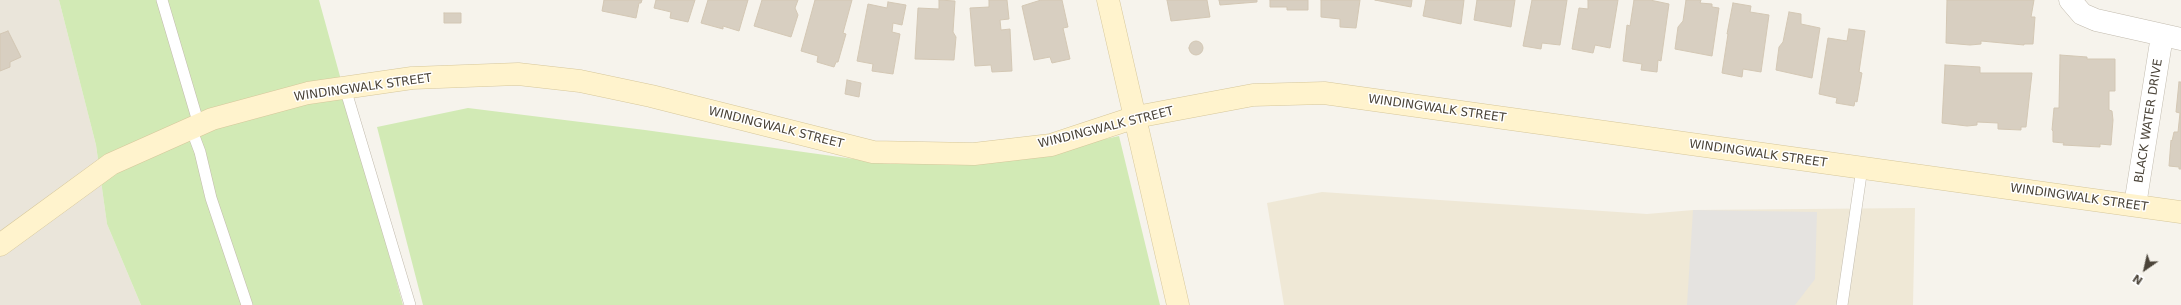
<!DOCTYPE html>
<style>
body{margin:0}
#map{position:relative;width:2181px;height:305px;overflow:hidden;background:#f6f3ec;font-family:"DejaVu Sans",sans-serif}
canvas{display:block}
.north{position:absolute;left:2125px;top:249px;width:40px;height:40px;-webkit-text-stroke:3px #fff;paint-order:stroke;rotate:214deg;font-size:11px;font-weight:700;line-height:16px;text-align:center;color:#4b4439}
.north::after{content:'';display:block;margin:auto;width:14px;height:18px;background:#4b4439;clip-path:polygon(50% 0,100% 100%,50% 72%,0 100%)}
</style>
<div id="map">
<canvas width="2181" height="305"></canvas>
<div class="north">N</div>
</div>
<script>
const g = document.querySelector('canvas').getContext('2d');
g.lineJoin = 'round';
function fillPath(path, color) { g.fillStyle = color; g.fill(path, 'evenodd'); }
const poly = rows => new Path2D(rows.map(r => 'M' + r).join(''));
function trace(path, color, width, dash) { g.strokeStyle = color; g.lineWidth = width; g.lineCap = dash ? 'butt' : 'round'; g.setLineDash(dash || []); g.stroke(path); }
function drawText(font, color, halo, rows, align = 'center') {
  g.font = font + ' "DejaVu Sans",sans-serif'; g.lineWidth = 3; g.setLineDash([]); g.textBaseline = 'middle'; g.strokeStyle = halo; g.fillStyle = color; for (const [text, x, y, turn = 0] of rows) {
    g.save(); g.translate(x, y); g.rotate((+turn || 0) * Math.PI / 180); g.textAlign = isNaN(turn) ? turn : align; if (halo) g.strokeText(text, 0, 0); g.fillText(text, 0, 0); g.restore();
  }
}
fillPath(poly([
 [0,0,59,0,96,145,107,224,141,305,0,305]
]), '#eae5da');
fillPath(poly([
 [1322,192,1647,214,1693,210,1915,208,1913,305,1284,305,1267,203]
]), '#efe8d6');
fillPath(poly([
 [59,0,319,0,403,305,141,305,107,224,96,145],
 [468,108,645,130,890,164,1087,143,1119,136,1160,305,423,305,377,127]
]), '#d2eab5');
fillPath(poly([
 [1693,210,1817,212,1815,279,1795,305,1687,305]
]), '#e5e3e0');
const building = poly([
 [604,0,642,0,641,3,639,3,636,18,602,11,604,0],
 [656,0,695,0,688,22,670,18,671,12,654,8,656,0],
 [708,0,748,0,739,31,723,26,723,29,701,23,708,0],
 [762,0,798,0,795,8,798,15,791,37,754,26,762,0],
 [815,0,852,0,843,33,846,34,838,62,836,62,834,67,817,62,818,56,801,51,815,0],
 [939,0,955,1,953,32,956,37,954,60,915,59,918,8,939,9,939,0],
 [989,0,1007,0,1009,19,1000,20,1001,30,1010,29,1012,71,992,72,991,65,975,66,970,8,989,7,989,0],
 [1041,0,1062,0,1068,27,1063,28,1070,59,1052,63,1050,57,1034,60,1022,6,1041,0],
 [1167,0,1207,0,1210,17,1171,21,1167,0],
 [1219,0,1257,0,1257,2,1220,5,1219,0],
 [1270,0,1308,0,1308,10,1287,10,1287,7,1270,7,1270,0],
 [1321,0,1360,0,1356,28,1340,27,1340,19,1321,17,1321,0],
 [1375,0,1412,0,1411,7,1375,0],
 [1426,0,1464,0,1461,24,1423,16,1426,0],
 [1477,0,1515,0,1511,27,1474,20,1477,0],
 [1532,0,1567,0,1560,45,1542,43,1541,49,1523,46,1532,0],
 [1588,0,1618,0,1610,48,1595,45,1593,53,1572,49,1579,8,1588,9,1588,0],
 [1634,0,1650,0,1669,4,1661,61,1658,60,1657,72,1641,70,1642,64,1623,61,1627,25,1630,26,1634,0],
 [1686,0,1701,0,1700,3,1712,4,1712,7,1719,8,1712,56,1675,49,1678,27,1683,21,1686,0],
 [1947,0,2034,0,2031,17,2035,17,2033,44,2024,44,2024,45,1981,41,1981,44,1970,45,1946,43,1947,0],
 [888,2,906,5,902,25,893,23,892,32,900,34,893,74,872,71,873,64,857,61,868,4,887,8,888,2],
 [1733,3,1751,6,1750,12,1769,15,1761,72,1743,69,1742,77,1722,73,1728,34,1727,34,1733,3],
 [1789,12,1801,14,1801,24,1820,28,1812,78,1776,70,1779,47,1783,42,1789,12],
 [444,13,461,13,461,23,444,23,444,13],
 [1849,29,1865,31,1859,72,1862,73,1857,102,1855,101,1854,106,1836,103,1837,98,1819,94,1828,38,1847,41,1849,29],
 [8,31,21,57,10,62,10,67,0,71,0,34,8,31],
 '1189 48a7 7 0 1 1 14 0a7 7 0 1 1-14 0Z',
 [2060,55,2087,57,2087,59,2115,59,2115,91,2109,91,2109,110,2112,111,2113,120,2111,145,2100,144,2100,147,2063,145,2064,143,2053,142,2053,131,2052,130,2054,108,2059,108,2060,55],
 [1945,65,1980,67,1980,73,2032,73,2026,127,2021,127,2021,130,1998,129,1998,123,1977,122,1977,125,1967,126,1942,123,1945,65],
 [847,80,861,83,859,97,845,94,847,80],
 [2179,82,2181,82,2181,169,2179,169,2179,167,2169,166,2171,140,2172,141,2174,132,2178,132,2180,113,2176,112,2179,82]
]);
fillPath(building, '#d8cfc1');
trace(building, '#d3c7b4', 1);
const lane = poly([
 [162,0,199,125],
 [345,88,410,305],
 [191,128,200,152,211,198,247,305],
 [1842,305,1862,168]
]);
const street = poly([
 [2070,0,2082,14,2096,20,2181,39],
 [2135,205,2162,36]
]);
const secondary = poly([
 [1108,0,1178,305],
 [0,245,111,164,212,119,308,93,412,78,518,74,580,81,651,96,873,152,974,154,1051,145,1136,117,1253,95,1324,93,2181,212]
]);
trace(lane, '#c2bbae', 12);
trace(street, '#c2bbae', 23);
trace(secondary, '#d6c79b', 23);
trace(lane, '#fff', 11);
trace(street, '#fff', 22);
trace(secondary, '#fff3cd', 22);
drawText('12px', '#4b4439', '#fff', [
 ["WINDINGWALK STREET",363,88,-8],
 ["WINDINGWALK STREET",1437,109,8],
 ["BLACK WATER DRIVE",2149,121,-81],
 ["WINDINGWALK STREET",776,128,14],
 ["WINDINGWALK STREET",1106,128,-14],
 ["WINDINGWALK STREET",1758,154,8],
 ["WINDINGWALK STREET",2079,198,8]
]);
</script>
